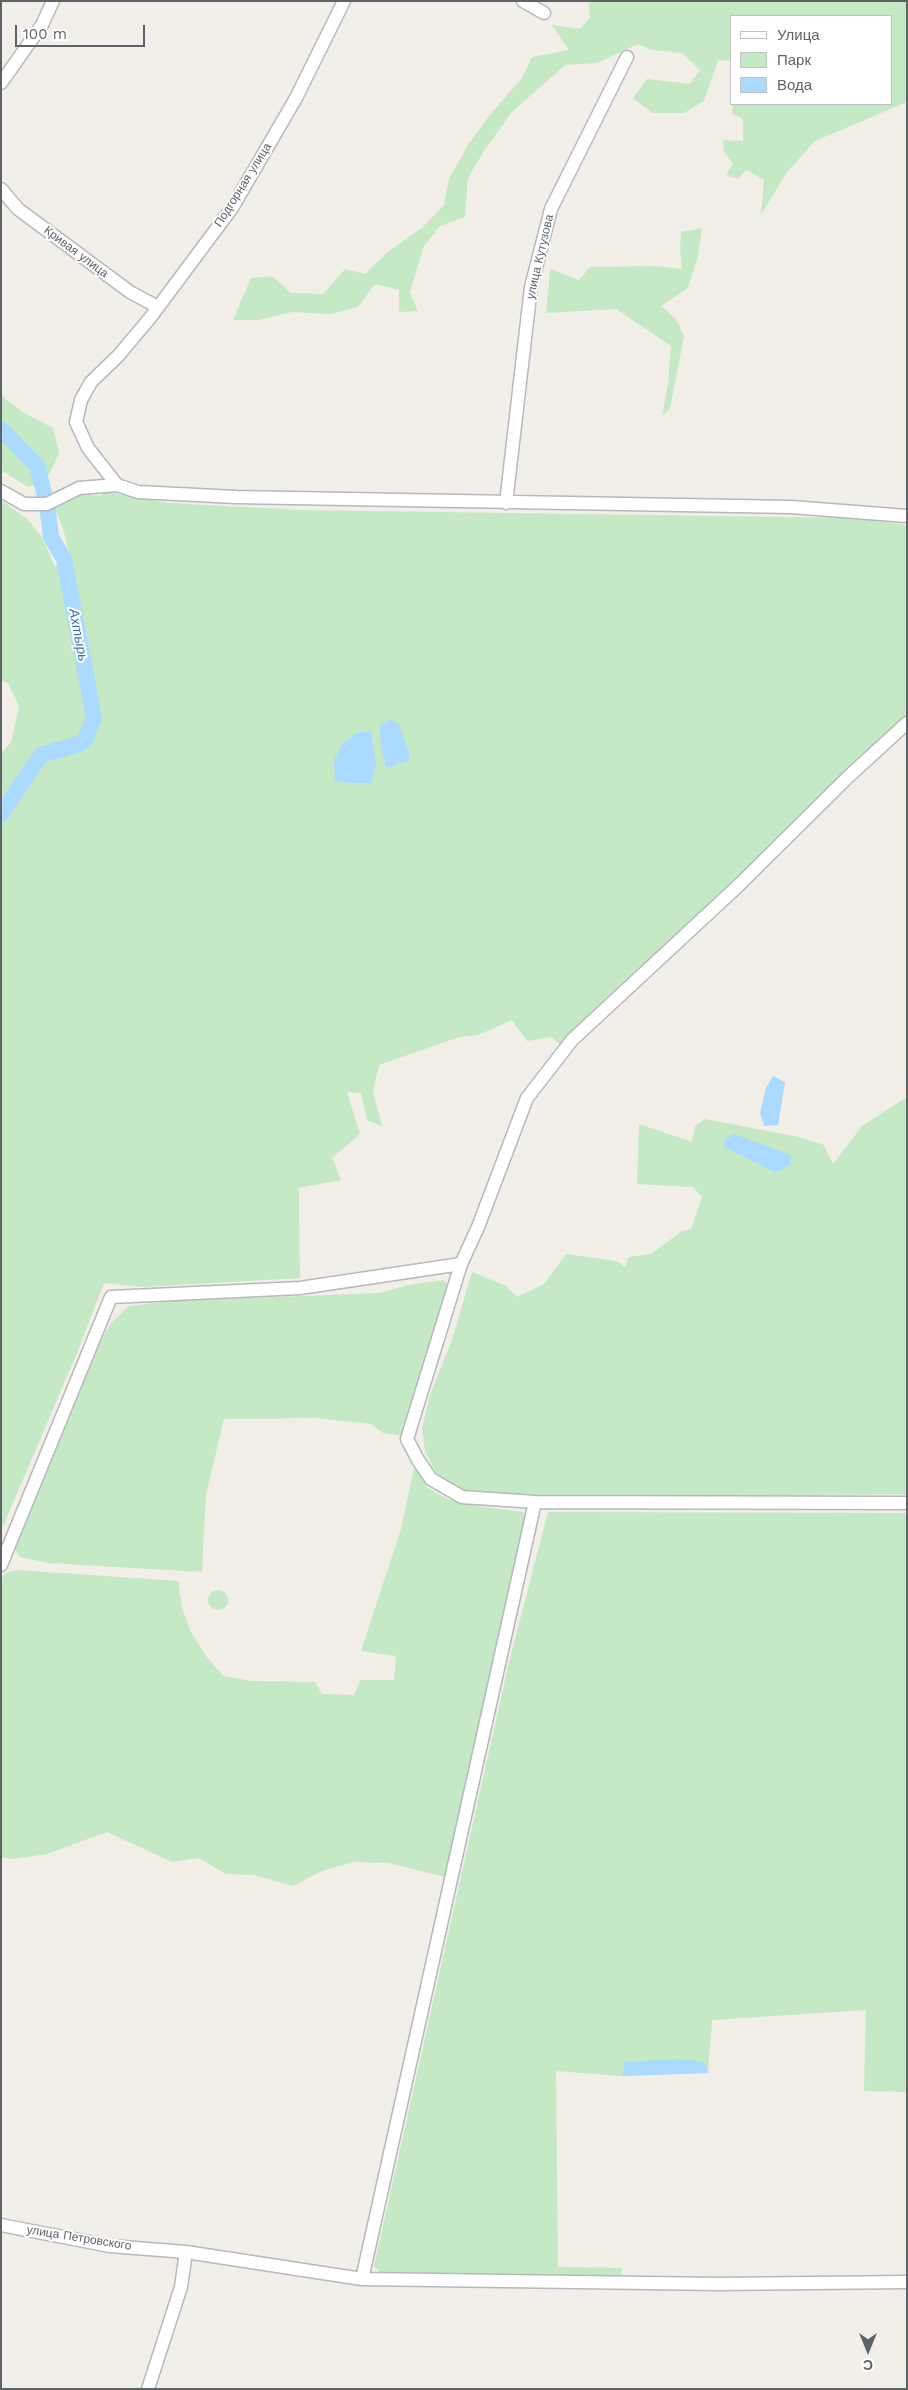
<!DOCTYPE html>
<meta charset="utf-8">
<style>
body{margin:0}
#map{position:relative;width:908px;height:2390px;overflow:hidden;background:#f1efe8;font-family:"Work Sans",sans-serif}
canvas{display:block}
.frame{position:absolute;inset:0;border:2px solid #5f6368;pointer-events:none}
.legend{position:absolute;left:730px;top:15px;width:162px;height:90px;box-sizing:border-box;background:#fff;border:1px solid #bfc1c3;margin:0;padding:6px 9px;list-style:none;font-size:15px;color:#5f6368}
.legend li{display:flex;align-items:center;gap:10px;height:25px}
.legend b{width:25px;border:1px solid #bfc1c3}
.north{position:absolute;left:843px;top:2325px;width:50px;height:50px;-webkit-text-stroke:4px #fff;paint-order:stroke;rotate:180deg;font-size:14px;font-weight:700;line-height:20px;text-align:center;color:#5f6368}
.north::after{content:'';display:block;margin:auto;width:18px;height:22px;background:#5f6368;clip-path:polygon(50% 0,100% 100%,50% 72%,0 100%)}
.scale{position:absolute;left:15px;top:25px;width:130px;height:22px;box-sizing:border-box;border:2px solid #5f6368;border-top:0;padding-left:6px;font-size:15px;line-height:18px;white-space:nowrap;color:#5f6368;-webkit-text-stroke:4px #fff;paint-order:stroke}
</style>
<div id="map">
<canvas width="908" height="2390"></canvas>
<div class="frame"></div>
<ul class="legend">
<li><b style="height:6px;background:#fff"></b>Улица</li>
<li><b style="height:14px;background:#c5e8c5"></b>Парк</li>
<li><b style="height:14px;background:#aadaff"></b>Вода</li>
</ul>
<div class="north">С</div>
<div class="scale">100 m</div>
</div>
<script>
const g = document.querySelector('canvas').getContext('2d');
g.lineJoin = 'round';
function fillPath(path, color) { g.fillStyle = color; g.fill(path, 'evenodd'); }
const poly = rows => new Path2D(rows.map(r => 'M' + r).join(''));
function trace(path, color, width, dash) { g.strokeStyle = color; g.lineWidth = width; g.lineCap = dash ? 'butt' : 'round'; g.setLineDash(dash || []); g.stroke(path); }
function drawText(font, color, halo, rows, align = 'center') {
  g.font = font + ' "Work Sans",sans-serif'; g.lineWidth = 4; g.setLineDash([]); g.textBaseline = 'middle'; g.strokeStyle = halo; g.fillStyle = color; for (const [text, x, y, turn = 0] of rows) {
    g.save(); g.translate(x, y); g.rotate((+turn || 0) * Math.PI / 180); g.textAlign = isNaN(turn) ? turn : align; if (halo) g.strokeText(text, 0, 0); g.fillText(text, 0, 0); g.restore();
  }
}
fillPath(poly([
 [589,1,907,1,907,102,815,141,787,172,761,215,764,180,746,170,738,179,726,175,733,164,724,151,723,140,743,141,743,119,732,114,733,104,892,104,892,16,732,16,732,61,718,60,704,101,684,113,653,113,633,98,647,79,690,84,700,70,682,53,652,50,638,44,597,63,565,65,512,112,484,151,468,178,465,217,440,226,424,246,410,292,418,311,399,312,399,290,375,284,358,307,331,314,292,312,258,320,233,320,251,278,272,276,291,293,323,294,345,269,365,274,389,251,423,227,444,205,449,179,468,145,489,116,522,78,532,57,569,50,552,25,580,29,590,18],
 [702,228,698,256,688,288,661,306,676,319,684,336,670,408,662,416,668,383,671,346,616,309,546,313,550,269,579,280,590,267,656,266,682,269,680,248,681,232],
 [1,393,5,399,24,413,53,428,59,453,46,481,28,487,1,470],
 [104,491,168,503,301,510,853,518,907,525,907,718,561,1045,551,1037,527,1041,512,1020,478,1035,459,1037,379,1065,373,1091,382,1126,367,1120,361,1093,347,1092,360,1134,332,1158,341,1180,299,1188,300,1278,143,1287,104,1283,77,1353,1,1531,1,754,11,742,19,706,8,683,1,680,1,500,28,520,42,537,55,567,69,552,63,528,55,509,81,492,100,496],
 [907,1097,907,1494,529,1497,464,1493,436,1473,425,1451,422,1428,430,1395,452,1340,472,1272,506,1286,517,1297,544,1284,566,1254,616,1261,626,1267,628,1257,651,1254,682,1231,691,1229,702,1197,693,1187,637,1184,639,1124,692,1142,695,1126,705,1119,799,1137,824,1145,833,1164,862,1126],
 [443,1280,450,1287,405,1436,383,1433,371,1424,315,1418,224,1419,206,1495,202,1572,48,1563,20,1557,15,1549,18,1528,81,1380,110,1324,129,1306,171,1301,380,1293,408,1285],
 [415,1464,428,1488,447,1499,476,1506,523,1512,528,1519,448,1878,389,1863,355,1862,324,1870,293,1886,254,1875,226,1874,199,1858,172,1862,107,1832,47,1854,14,1859,1,1857,1,1580,5,1573,17,1570,178,1581,182,1608,191,1632,206,1656,223,1676,251,1681,315,1682,322,1694,354,1695,360,1680,394,1680,396,1656,361,1651,401,1529],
 [548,1512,907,1513,907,2092,864,2091,866,2010,712,2020,708,2073,622,2076,556,2071,558,2267,622,2268,621,2278,383,2275,374,2266,509,1662],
 '208 1600a10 10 0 1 1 20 0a10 10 0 1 1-20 0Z'
]), '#c5e8c5');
fillPath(poly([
 [389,719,399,724,410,756,408,761,386,768,381,746,380,726],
 [371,731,376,765,371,783,349,783,335,781,334,760,343,743,359,732],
 [773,1076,785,1082,781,1107,778,1125,764,1126,760,1113,766,1088],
 [734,1134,791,1155,791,1164,776,1173,724,1147,725,1138],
 [679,2059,704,2062,708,2073,622,2076,625,2062]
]), '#aadaff');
trace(poly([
 [1,429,37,466,47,504,51,537,64,559,94,718,84,742,41,755,1,814]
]), '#aadaff', 16);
const minor = poly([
 [344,1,296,98,232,208,150,318,118,356,91,382,81,400,76,422,88,448,117,485,138,492,236,497,791,507,907,516],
 [523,1,544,13],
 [1,83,42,25,53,1],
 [1,189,18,209,130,292,158,307],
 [1,491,24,504,47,504,79,488,117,485],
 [506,503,531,287,551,209,627,57],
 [535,1502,462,1497,431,1479,418,1460,407,1439,461,1264,478,1227,527,1098,572,1040,738,886,848,777,907,723],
 [1,1565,111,1297,300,1288,461,1264],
 [1,2225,110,2246,186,2252,362,2279,718,2284,907,2282],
 [362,2279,535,1502,907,1503],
 [148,2389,181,2287,186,2252]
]);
trace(minor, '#b5b8bc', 15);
trace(minor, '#fff', 12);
drawText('12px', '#5f6368', '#fff', [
 ["Подгорная улица",243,185,-58],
 ["Кривая улица",76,252,37],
 ["улица Кутузова",540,257,-77],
 ["улица Петровского",79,2238,9]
]);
drawText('italic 14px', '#4174aa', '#fff', [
 ["Ахтырь",78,635,79]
]);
</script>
